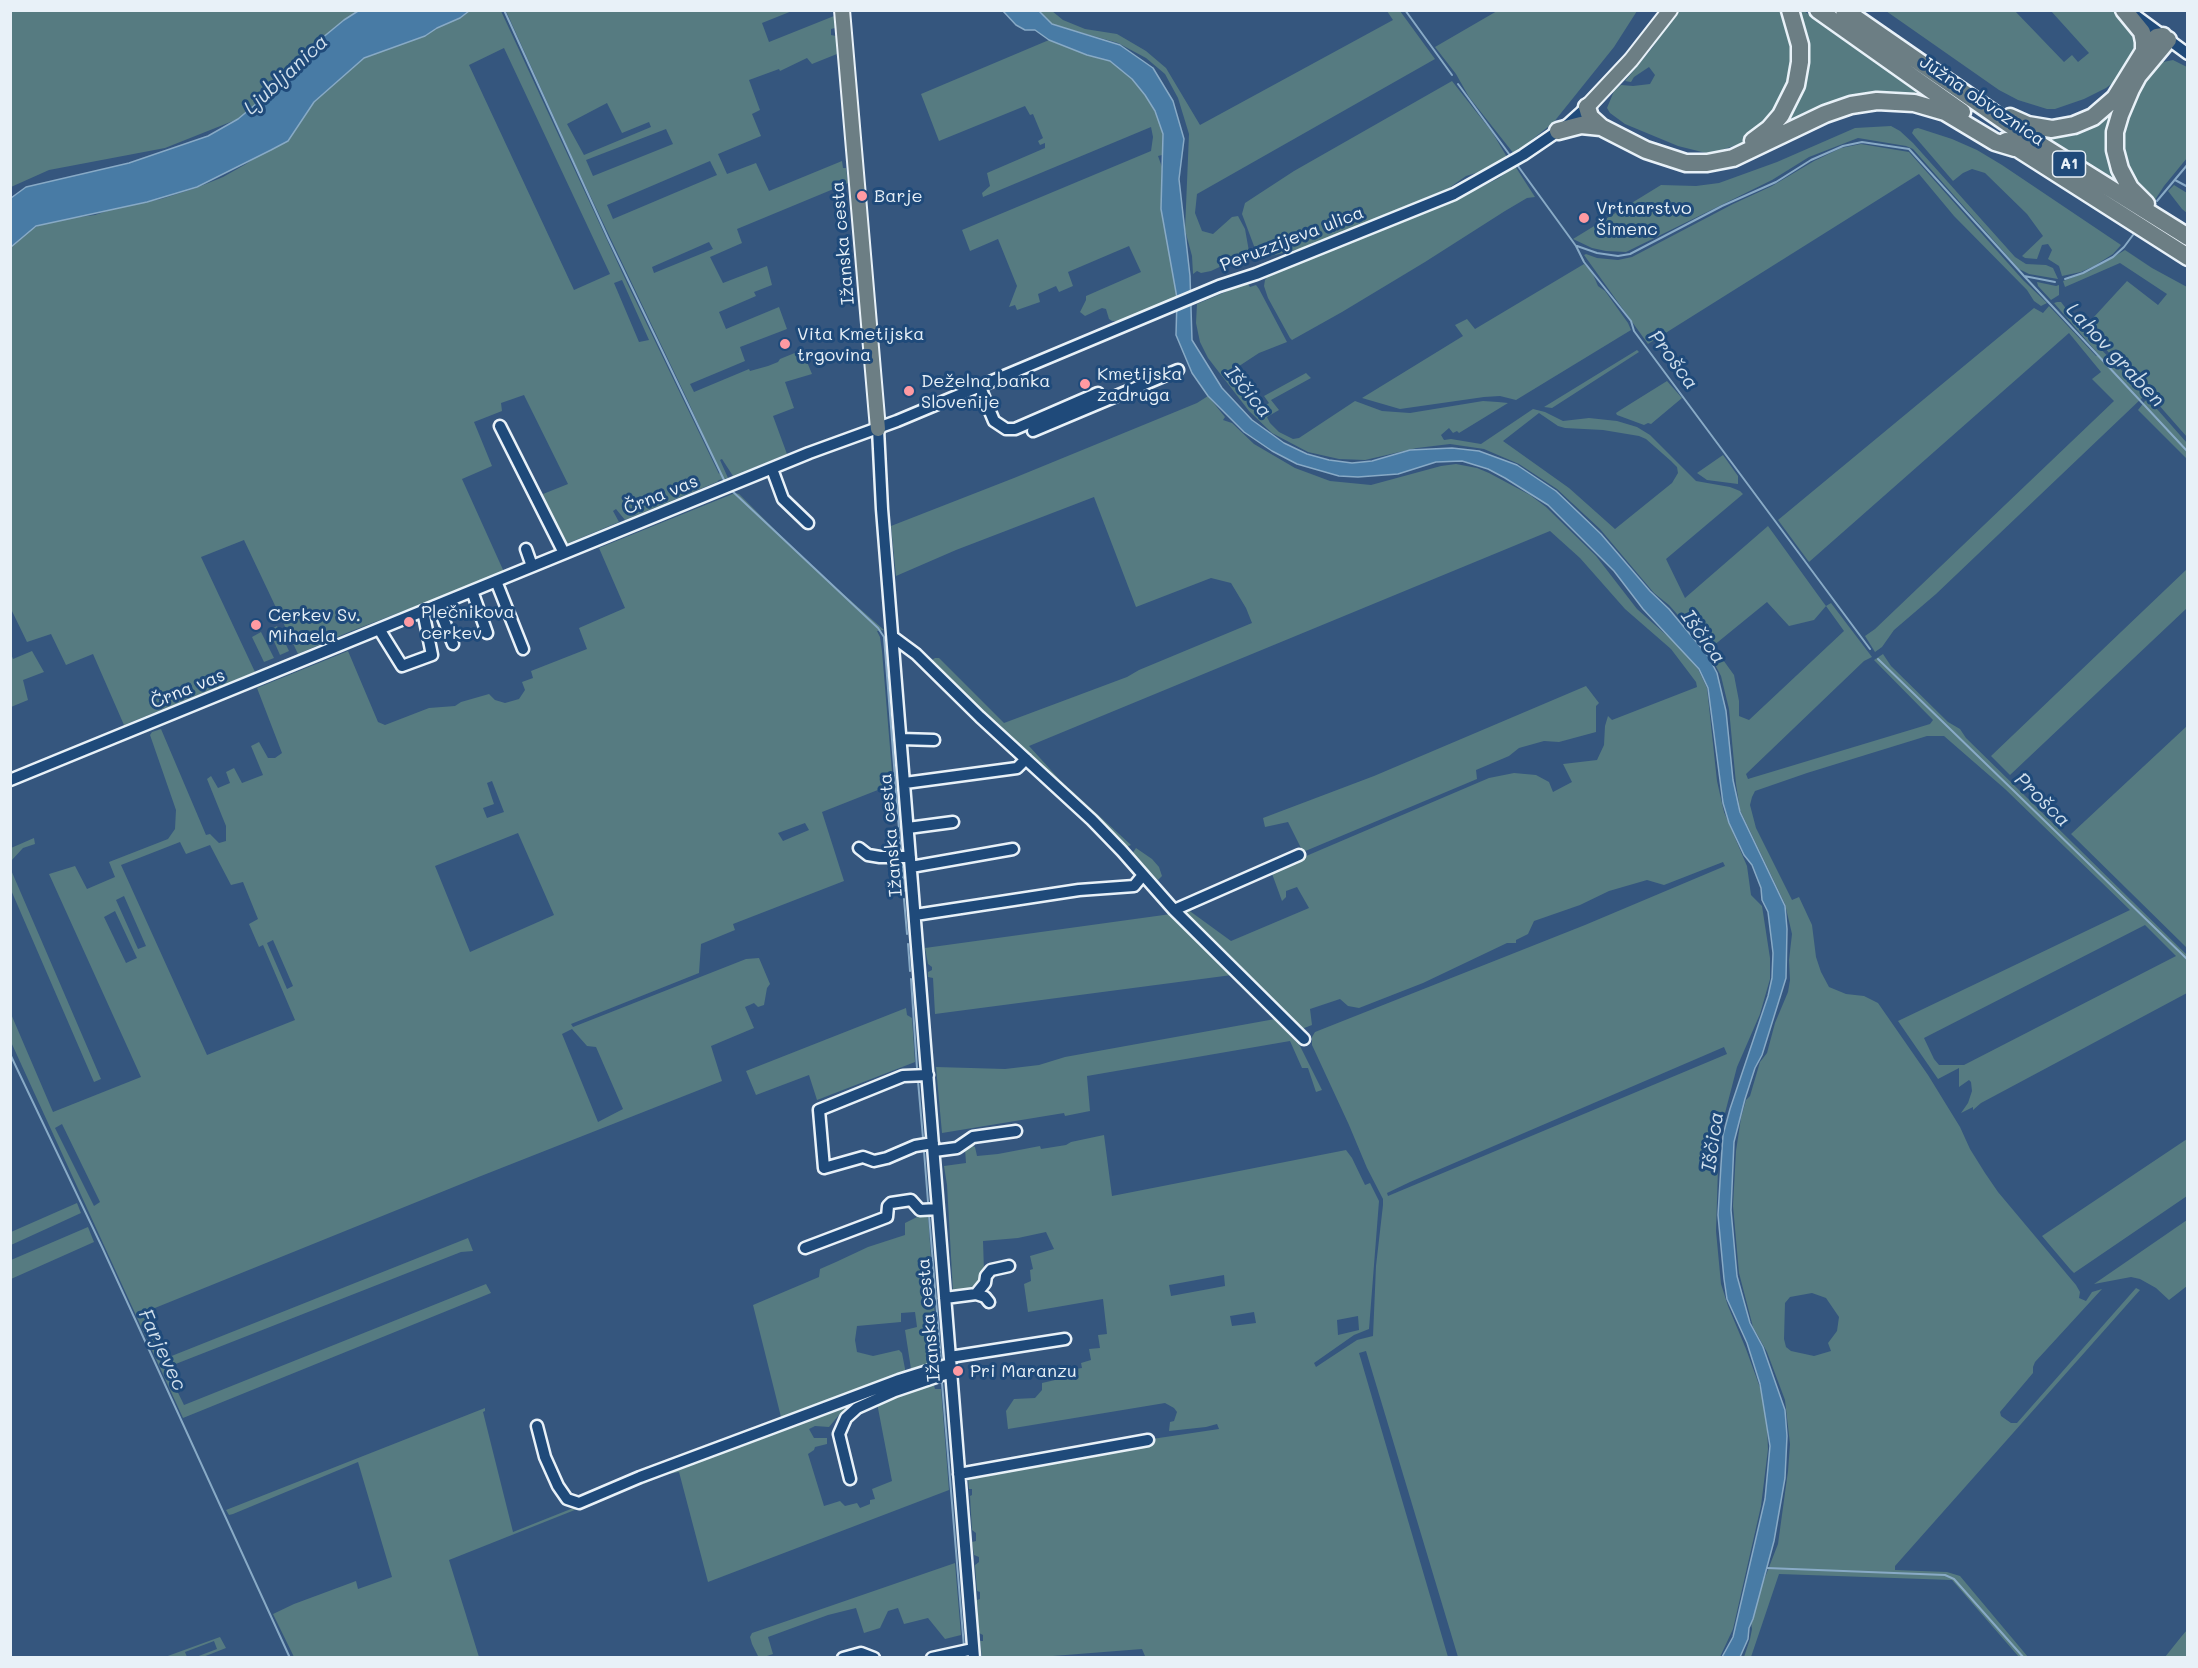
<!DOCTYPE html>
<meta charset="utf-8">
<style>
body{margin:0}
#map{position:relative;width:2198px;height:1668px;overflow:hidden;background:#35567e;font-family:Mali,sans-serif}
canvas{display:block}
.frame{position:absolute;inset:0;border:12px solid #e8f1f8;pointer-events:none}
</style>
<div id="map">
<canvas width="2198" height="1668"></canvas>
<div class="frame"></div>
</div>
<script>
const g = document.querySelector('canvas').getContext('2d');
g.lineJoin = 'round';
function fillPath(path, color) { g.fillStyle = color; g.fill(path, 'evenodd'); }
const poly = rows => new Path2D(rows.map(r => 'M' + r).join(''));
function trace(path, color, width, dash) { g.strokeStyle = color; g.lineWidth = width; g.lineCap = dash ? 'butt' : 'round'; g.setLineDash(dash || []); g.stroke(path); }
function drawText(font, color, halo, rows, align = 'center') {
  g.font = font + ' Mali,sans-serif'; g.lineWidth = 6; g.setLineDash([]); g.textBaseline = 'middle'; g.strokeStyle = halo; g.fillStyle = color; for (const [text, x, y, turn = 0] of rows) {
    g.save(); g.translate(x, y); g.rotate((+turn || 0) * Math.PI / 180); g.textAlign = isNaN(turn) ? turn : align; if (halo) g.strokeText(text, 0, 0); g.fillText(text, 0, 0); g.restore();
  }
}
fillPath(poly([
 [10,11,359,11,344,20,293,62,269,94,238,119,165,148,49,170,11,187],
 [469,11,501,11,627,283,719,474,720,472,687,399,577,168,506,11,792,11,762,23,769,42,834,16,835,28,831,29,831,35,836,36,837,54,812,64,807,58,780,71,779,69,749,80,760,110,752,114,761,136,718,154,727,174,756,163,769,191,842,161,843,168,846,168,848,183,737,229,742,243,710,257,723,283,767,266,772,285,754,292,756,296,719,312,726,329,779,307,787,329,740,347,745,361,690,384,694,392,749,369,750,371,768,366,778,362,780,359,802,350,812,374,785,382,794,408,773,416,787,454,733,476,722,459,720,460,728,478,719,480,717,482,625,520,616,509,613,511,619,522,564,545,543,494,568,484,524,395,501,403,502,411,474,422,492,466,462,479,504,572,349,632,298,654,244,540,201,557,255,672,124,725,93,654,66,665,51,634,27,642,11,609,11,243,25,233,47,221,95,215,113,209,161,199,196,188,223,177,246,164,294,132,314,102,364,58,425,36,437,28,460,18],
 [504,48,610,274,574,290,469,65],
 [607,103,622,133,649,122,651,127,584,155,567,124],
 [666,129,673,144,593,176,586,160],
 [710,161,717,175,613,219,607,205],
 [709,242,713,249,654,273,652,267],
 [622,280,649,340,639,342,614,283],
 [1039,11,1052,11,1063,20,1085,29,1117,34,1146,51,1166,68,1200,125,1393,20,1387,11,1400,11,1435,59,1197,194,1195,213,1202,231,1213,234,1232,217,1238,216,1245,229,1250,257,1228,263,1211,271,1201,273,1197,271,1193,274,1192,256,1185,230,1189,134,1178,98,1165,74,1146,58,1118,43,1051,24],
 [1497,11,1637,11,1614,47,1553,123,1514,154,1469,97,1456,74,1435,47],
 [1676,11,1784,11,1795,39,1793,83,1757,135,1743,143,1715,152,1706,153,1678,146,1625,124,1610,113,1607,108,1614,91,1621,85,1633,86,1650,84,1655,75,1649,67,1634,77,1631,82,1625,81,1653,47],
 [1793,11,1804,11,1927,98,1907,99,1768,135,1794,99],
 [1886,11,2015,11,2064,62,2072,55,2078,62,2089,53,2051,11,2113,11,2133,33,2136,46,2118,79,2106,88,2084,99,2055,109,2047,109,2018,100,1999,90],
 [1049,40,1087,55,1110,61,1135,81,1145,95,1159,119,1163,134,1162,155,1158,156,1162,167,1161,209,1166,228,1177,298,1120,321,1112,321,1109,319,1106,309,1102,308,1085,316,1080,312,1086,300,1086,296,1141,272,1129,246,1068,272,1073,286,1059,292,1056,286,1038,294,1040,302,1017,310,1015,305,1009,307,1017,286,998,239,970,251,962,230,1151,151,1153,137,1151,127,983,197,982,193,990,186,987,173,1045,148,1045,143,1040,145,1038,141,1043,138,1033,114,1030,115,1025,106,939,141,921,94],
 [2173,60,2187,67,2187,158,2164,186,2153,203,2132,177,2127,166,2124,150,2124,130,2130,108,2133,106,2134,98,2140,85,2163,62],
 [1452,81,1492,132,1507,157,1489,169,1466,176,1449,188,1307,247,1267,257,1257,254,1242,214,1245,203,1294,171],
 [2114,107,2108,157,2111,169,2119,183,2117,185,2045,138,2072,136,2085,130,2097,124],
 [1891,126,1900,131,1913,143,2015,257,2026,264,2046,265,2053,268,2058,279,2029,274,2019,269,1913,149,1906,146,1858,138,1809,157,1772,180,1626,252,1606,251,1592,248,1573,239,1661,185,1696,186,1719,183,1777,162,1855,128],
 [1918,128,1952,139,1977,150,2002,165,2121,245,2113,254,2094,266,2081,272,2062,276,2059,266,2048,259,2052,250,2048,244,2042,245,2037,259,2025,258,2022,256,2043,236,2027,214,1985,173,1972,169,1963,173,1953,181,1916,138,1912,133,1914,129],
 [1861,144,1909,152,2023,280,2047,303,2041,306,2034,301,2027,290,1954,216,1919,174,1648,344,1584,255,1586,254,1597,258,1618,260,1632,257,1733,204,1772,186,1814,161,1841,148],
 [1515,166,1535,197,1527,198,1505,211,1425,262,1342,312,1292,340,1290,338,1268,298,1264,286,1265,280,1268,276,1477,189,1499,178],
 [2174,185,2187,193,2187,213,2182,209,2168,191],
 [2125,250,2152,268,2187,287,2187,437,2150,395,2142,382,2111,355,2090,331,2093,318,2127,281,2158,305,2167,294,2120,263,2065,287,2063,281,2090,271],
 [1584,264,1592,272,1598,286,1605,291,1628,323,1631,330,1516,400,1500,396,1484,397,1400,409,1362,398,1463,336,1455,325,1467,319,1475,329],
 [2037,282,2056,286,2059,285,2059,295,2051,300,2038,286],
 [1248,284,1250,287,1256,285,1259,289,1287,342,1259,353,1230,372,1260,409,1269,403,1264,396,1306,373,1311,378,1271,400,1279,410,1267,417,1270,423,1279,432,1293,439,1299,438,1355,401,1382,411,1410,413,1483,401,1498,402,1508,403,1459,433,1457,431,1453,433,1449,428,1441,435,1444,440,1451,439,1481,444,1533,409,1545,412,1563,421,1589,418,1617,421,1637,427,1650,435,1696,481,1730,487,1740,491,1743,494,1666,559,1685,598,1768,526,1823,602,1826,606,1831,603,1872,657,1864,661,1746,774,1748,779,1930,724,1933,720,1874,660,1883,654,1891,666,1948,722,1960,729,1966,738,2187,955,2187,993,1981,1103,1973,1110,1973,1107,1961,1113,1968,1103,1972,1091,1971,1082,1969,1080,1959,1087,1959,1068,1938,1079,1898,1021,2130,910,2005,789,1944,736,1927,736,1807,773,1755,791,1752,797,1750,805,1756,828,1792,900,1799,897,1812,925,1816,957,1821,972,1829,987,1846,994,1864,996,1878,1003,1928,1075,1960,1127,1970,1149,1985,1173,1998,1192,2076,1285,2080,1292,2079,1298,2086,1301,2092,1292,2102,1289,2035,1362,2033,1367,2033,1373,2000,1412,2001,1416,2011,1423,2017,1423,2136,1288,2140,1290,1895,1566,1895,1570,1947,1572,1960,1576,2028,1657,2019,1657,1952,1580,1779,1574,1751,1657,1744,1657,1750,1639,1752,1629,1751,1622,1759,1584,1764,1580,1778,1544,1788,1471,1790,1444,1785,1400,1767,1352,1753,1327,1739,1273,1733,1206,1736,1151,1741,1118,1746,1100,1750,1096,1760,1062,1767,1053,1775,1023,1788,992,1790,980,1789,960,1792,934,1785,904,1740,810,1736,784,1729,709,1721,676,1706,647,1669,605,1654,593,1600,529,1557,489,1519,464,1484,449,1450,444,1417,448,1365,460,1339,459,1308,452,1272,433,1249,411,1208,358,1200,342,1196,323,1197,304,1235,288],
 [1539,413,1558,426,1565,428,1603,430,1639,436,1646,439,1671,461,1677,467,1678,473,1672,483,1615,529,1569,488,1503,441],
 [1767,602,1789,626,1814,620,1826,606,1844,631,1749,720,1739,716,1739,701,1734,675,1713,646],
 [2145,925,2176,956,1964,1065,1939,1065,1934,1059,1924,1038],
 [1812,1293,1826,1298,1839,1317,1837,1331,1828,1343,1831,1351,1814,1356,1791,1351,1786,1347,1784,1339,1785,1303,1790,1297],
 [2057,302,2061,302,2083,331,2140,389,2143,397,1936,594,1894,630,1882,647,1875,652,1865,636,1875,629,2114,401,2092,379,2101,372,2069,333,1809,562,1778,520,2034,308,2043,313,2049,306,2096,356,2099,355,2054,303],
 [1637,350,1639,352,1552,408,1544,407],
 [1667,381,1682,398,1651,424,1648,423,1644,425,1617,415,1616,413,1622,409],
 [1208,396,1225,417,1223,420,1232,423,1254,444,1295,468,1330,481,1371,485,1441,466,1456,464,1477,468,1489,473,1530,495,1546,507,1596,556,1637,609,1673,641,1698,669,1707,688,1717,781,1724,812,1747,866,1751,895,1762,906,1770,958,1770,979,1760,1014,1737,1067,1719,1136,1716,1231,1721,1284,1728,1306,1746,1349,1762,1393,1767,1426,1768,1449,1761,1506,1733,1629,1720,1657,1458,1657,1366,1351,1359,1353,1448,1657,1144,1658,1145,1656,1142,1649,1053,1656,982,1657,980,1641,983,1641,983,1635,979,1633,977,1600,980,1599,980,1592,977,1591,975,1565,979,1562,979,1557,974,1555,972,1542,976,1541,976,1533,972,1530,970,1496,972,1495,972,1489,969,1489,968,1477,1152,1444,1152,1439,1219,1429,1217,1424,1206,1427,1169,1431,1170,1422,1174,1421,1177,1412,1174,1408,1165,1403,1008,1429,1006,1411,1014,1399,1035,1398,1042,1390,1042,1383,1068,1377,1068,1370,1082,1368,1081,1363,1091,1360,1089,1349,1100,1348,1098,1335,1107,1334,1103,1299,1028,1312,1024,1284,1031,1281,1030,1270,1033,1269,1030,1256,1054,1249,1046,1232,1018,1238,983,1241,984,1271,978,1289,959,1293,953,1292,947,1185,944,1166,966,1163,965,1149,971,1145,975,1147,977,1156,998,1154,1040,1146,1041,1149,1066,1145,1071,1142,1104,1135,1112,1196,1346,1150,1352,1158,1365,1185,1370,1183,1379,1201,1369,1329,1354,1335,1314,1363,1316,1367,1357,1340,1373,1336,1376,1266,1383,1205,1383,1199,1367,1168,1349,1125,1312,1045,1312,1037,1315,1032,1585,925,1725,866,1723,862,1664,885,1647,880,1609,891,1580,905,1534,921,1528,934,1516,940,1516,943,1507,943,1423,983,1359,1008,1348,1006,1340,999,1310,1009,1312,1025,1299,1030,1182,911,1187,909,1231,941,1309,908,1297,887,1286,891,1286,897,1282,901,1271,871,1489,778,1514,773,1536,775,1549,782,1553,792,1572,782,1563,764,1597,760,1604,745,1605,726,1608,716,1612,720,1697,687,1696,682,1671,649,1625,609,1580,558,1550,531,1029,746,1060,780,1131,845,1126,847,931,664,932,660,935,658,939,658,1004,723,1127,677,1139,670,1252,623,1246,608,1231,583,1211,578,1136,607,1094,497,956,550,896,576,891,526,1014,478,1197,403],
 [1724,1047,1727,1054,1388,1196,1387,1193,1410,1182],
 [1224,1275,1225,1286,1171,1296,1169,1285],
 [1254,1312,1256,1323,1232,1326,1230,1316],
 [1358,1316,1359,1330,1338,1335,1337,1320],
 [2149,400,2187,443,2187,459,2138,410,2145,401],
 [1723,455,1738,476,1738,484,1707,480,1697,473],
 [735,493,739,494,809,564,884,630,877,631,880,637,882,651,893,784,822,812,844,881,733,924,735,930,701,944,699,973,571,1024,573,1027,746,959,759,958,770,984,767,988,764,1005,758,1007,754,1003,745,1007,754,1028,711,1046,722,1081,481,1176,145,1312,151,1335,164,1359,468,1238,473,1251,461,1252,168,1367,169,1374,184,1405,486,1284,491,1293,183,1418,11,1042,11,1014,53,1112,141,1077,49,874,75,866,87,889,115,877,109,862,168,839,175,829,176,810,150,735,152,732,161,729,206,835,210,834,219,843,226,841,226,826,207,779,211,776,218,788,230,783,226,772,234,768,242,783,263,775,251,746,259,742,268,758,275,758,282,753,257,688,348,651,378,722,385,725,429,708,455,706,461,702,489,694,495,700,505,703,519,699,525,690,522,682,533,678,531,671,587,649,579,628,625,608,599,548],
 [492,781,504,812,487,818,483,808,494,804,487,783],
 [805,823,809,830,783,841,778,833],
 [518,833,554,915,470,952,435,866],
 [180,842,186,854,210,845,231,885,243,882,258,919,249,924,259,947,263,945,295,1020,207,1055,121,865],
 [124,896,146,946,138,949,116,900],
 [115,911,137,958,126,963,104,917],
 [273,940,293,986,287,989,267,943],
 [572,1029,587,1046,596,1047,623,1109,598,1122,562,1034],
 [62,1124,100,1202,94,1206,55,1128],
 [2187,569,2187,608,2010,775,1991,756],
 [277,626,289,651,280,655,269,630],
 [261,632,274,658,264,662,252,637],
 [32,651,44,672,23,680,28,700,11,707,11,654,13,659],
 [1586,686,1599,703,1596,706,1596,732,1559,742,1544,741,1519,748,1509,756,1476,770,1477,779,1303,852,1288,822,1265,827,1263,818,1374,776],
 [2187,726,2187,948,2071,834],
 [34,838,35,844,23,848,11,861,11,848],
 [1136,848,1152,859,1159,867,1162,876,1158,880,1132,854],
 [11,870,58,979,101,1079,94,1082,11,890],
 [1171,914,1232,975,935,1014,933,978,928,977,928,972,932,970,932,967,928,964,925,948],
 [906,1008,907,1015,912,1018,915,1062,817,1100,809,1075,756,1095,746,1071],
 [1275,1019,1300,1046,1322,1090,1316,1092,1308,1068,1302,1068,1290,1041,1087,1076,1090,1111,1065,1116,1064,1113,942,1133,936,1067,1005,1069,1039,1065,1065,1057],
 [2187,1139,2187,1196,2074,1273,2070,1269,2042,1236],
 [77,1203,81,1213,11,1245,11,1232],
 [925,1213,928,1214,938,1362,913,1372,911,1369,905,1330,917,1327,915,1312,901,1313,901,1322,857,1326,855,1340,857,1352,873,1356,899,1350,902,1353,906,1374,782,1421,753,1305,819,1277,820,1269,836,1262,868,1247,905,1235,905,1223],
 [2187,1220,2187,1286,2169,1300,2156,1288,2140,1279,2131,1277,2094,1284],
 [88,1227,94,1242,11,1279,11,1260],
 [933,1382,935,1389,941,1389,949,1490,708,1582,679,1472,663,1475,644,1484,631,1484,880,1390,881,1394,849,1406,839,1415,829,1427,815,1426,809,1429,814,1438,827,1438,827,1444,815,1447,814,1450,808,1454,824,1506,840,1501,845,1506,857,1503,860,1508,870,1504,870,1500,875,1499,872,1489,892,1481,877,1403],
 [485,1408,485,1411,483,1412,513,1532,616,1491,615,1494,449,1560,479,1657,294,1657,273,1614,294,1604,356,1581,358,1589,392,1577,358,1462,233,1514,229,1515,226,1510],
 [955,1563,961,1635,945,1639,928,1618,904,1624,898,1608,888,1611,880,1628,864,1633,856,1608,828,1615,768,1637,773,1654,767,1656,758,1656,752,1644,750,1637,752,1633],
 [2187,1630,2187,1657,2165,1657,2181,1637],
 [220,1637,226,1648,203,1657,196,1657,217,1649,214,1641,185,1652,187,1657,165,1657]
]), '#567b81');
const water = poly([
 [358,11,469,11,460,18,437,28,425,36,364,58,314,102,288,141,271,150,197,187,147,202,36,226,11,247,11,198,26,187,129,163,208,136,238,119,268,94,293,62,344,20,358,11],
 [1003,11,1039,11,1052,24,1120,45,1153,68,1173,101,1184,139,1179,179,1190,276,1192,340,1222,388,1252,420,1284,443,1307,454,1329,460,1352,463,1372,461,1410,450,1452,448,1479,451,1517,465,1556,491,1601,534,1650,591,1669,609,1708,656,1717,673,1726,711,1733,780,1740,812,1785,906,1787,929,1786,978,1762,1055,1755,1068,1745,1099,1734,1142,1731,1210,1737,1276,1750,1323,1763,1347,1785,1410,1787,1436,1785,1478,1774,1541,1753,1619,1749,1628,1748,1639,1740,1657,1722,1657,1733,1637,1765,1499,1770,1446,1760,1384,1747,1343,1727,1299,1724,1279,1718,1215,1721,1165,1723,1135,1730,1109,1768,996,1772,978,1773,953,1768,912,1762,900,1761,888,1752,865,1744,855,1729,823,1723,803,1708,688,1699,669,1643,609,1614,571,1548,505,1505,478,1488,469,1462,461,1436,462,1398,474,1358,477,1339,476,1297,464,1272,451,1244,432,1208,396,1192,373,1176,335,1177,298,1161,209,1163,134,1155,111,1145,95,1132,79,1110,61,1087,55,1049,40,1035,30,1025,30,1016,25,1003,11]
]);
fillPath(water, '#487ba5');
trace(water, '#88aac6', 1.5);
trace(poly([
 [504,10,608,238,725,482],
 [1405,10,1452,75],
 [1458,84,1512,158],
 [1515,162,1576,246,1584,262,1631,321,1634,331,1870,649],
 [2175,180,2188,187],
 [2157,201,2188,164],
 [1577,246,1597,253,1618,256,1630,254,1722,206,1776,182,1811,160,1843,146,1862,142,1909,149,2024,276,2055,282],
 [2024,276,2188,452],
 [2065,279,2083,273,2113,257,2124,247,2133,235],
 [730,489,878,628,884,637,901,855],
 [1878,659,2188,960],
 [902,861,904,891],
 [904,899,907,934],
 [908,944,910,971],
 [911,979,917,1068],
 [10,1054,102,1247,290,1658],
 [918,1081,923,1138],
 [924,1151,928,1202],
 [929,1215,941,1360],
 [942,1383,964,1647],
 [1767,1568,1945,1575,1954,1579,2024,1658]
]), '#88aac6', 2);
const minor = poly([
 [2135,15,2188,54],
 [979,385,994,421,1006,429,1015,429,1098,393],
 [500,426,564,553],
 [878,429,882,509,974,1658],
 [1033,431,1178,370],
 [772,469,783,499,808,523],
 [526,549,532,566],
 [496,581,523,649],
 [472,591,487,633],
 [438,605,453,644],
 [379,629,402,666,432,655,423,611],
 [893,637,916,654,980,717,1092,820,1122,851,1174,910,1304,1039],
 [901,739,934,740],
 [10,780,809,453,897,421,1219,286,1256,274,1454,194,1523,155,1567,125,1587,107],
 [905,783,1017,768,1026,759],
 [908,828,953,822],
 [859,848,868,855,880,857,910,857],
 [911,867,1013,849],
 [1174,910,1299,855],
 [915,915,1079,890,1134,886,1143,875],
 [928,1075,903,1076,819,1110,824,1168,863,1157,874,1161,887,1158,915,1146,933,1143],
 [934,1151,957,1148,973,1137,1016,1131],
 [805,1248,887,1217,888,1206,891,1203,911,1200,920,1210,938,1209],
 [976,1294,985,1297,989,1302],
 [945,1298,976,1294,985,1283,986,1276,991,1270,1009,1266],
 [950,1357,1065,1339],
 [537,1426,545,1457,558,1486,567,1499,579,1503,640,1477,774,1427,899,1380,950,1364],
 [959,1474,1148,1440],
 [850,1479,839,1434,846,1418,857,1408,895,1391,951,1372],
 [843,1658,861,1653,874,1658],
 [932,1658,973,1649]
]);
const major = poly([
 [842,10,878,429],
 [1587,107,1631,60,1670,10]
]);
const highway = poly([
 [1818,10,1962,112],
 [1844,10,2023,134,2188,237],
 [2124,10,2142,32,2144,42,2144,52],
 [1587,107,1590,117,1601,127,1646,150,1686,163,1707,163,1733,158,1825,114,1851,105,1877,101,1914,103,1945,112,1995,142,2015,148],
 [2010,117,2028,125,2052,129,2074,125,2093,117,2115,98,2149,43,2157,37,2163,36],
 [1558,131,1581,125,1601,127],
 [1753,141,1769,129,1781,115,1796,85,1800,62,1800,45,1790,10],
 [2006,141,2188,257],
 [2146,204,2130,188,2120,169,2115,150,2115,132,2120,115,2131,89,2138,76,2168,40]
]);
trace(minor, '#e8f1f8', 15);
trace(major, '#e8f1f8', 18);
trace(highway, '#e8f1f8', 21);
trace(minor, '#1f4a7a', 10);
trace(major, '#6c7e84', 14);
trace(highway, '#6c7e84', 16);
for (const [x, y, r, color] of [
 [862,196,6,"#ff9aa2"],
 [1584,218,6,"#ff9aa2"],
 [785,344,6,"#ff9aa2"],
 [1085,384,6,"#ff9aa2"],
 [909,391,6,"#ff9aa2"],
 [409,622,6,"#ff9aa2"],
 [256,625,6,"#ff9aa2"],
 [958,1371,6,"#ff9aa2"]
]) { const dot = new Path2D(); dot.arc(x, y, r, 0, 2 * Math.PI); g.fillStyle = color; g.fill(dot); trace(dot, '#1f4a7a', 2); }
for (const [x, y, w] of [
 [2069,164,33]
]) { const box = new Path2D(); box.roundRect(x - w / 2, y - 13, w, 26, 4.5); g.fillStyle = '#1f4a7a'; g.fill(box); trace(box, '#e8f1f8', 1.5); }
drawText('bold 16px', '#e8f1f8', null, [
 ["A1",2069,164]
]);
drawText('18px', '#e8f1f8', '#1f4a7a', [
 ["Južna obvoznica",1982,101,34],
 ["Peruzzijeva ulica",1292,239,-21],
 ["Ižanska cesta",843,243,-95],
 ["Črna vas",661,495,-22],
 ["Črna vas",188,689,-22],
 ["Ižanska cesta",891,835,-95],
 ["Ižanska cesta",929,1320,-95]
]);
drawText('18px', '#e8f1f8', '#1f4a7a', [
 ["Barje",874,196],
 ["Vrtnarstvo",1596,208],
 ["Šimenc",1596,229],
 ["Vita Kmetijska",797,334],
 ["trgovina",797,355],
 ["Kmetijska",1097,374],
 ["zadruga",1097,395],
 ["Deželna banka",921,381],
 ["Slovenije",921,402],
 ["Plečnikova",421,612],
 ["cerkev",421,633],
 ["Cerkev Sv.",268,615],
 ["Mihaela",268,636],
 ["Pri Maranzu",970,1371]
], 'left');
drawText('italic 20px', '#d0dfec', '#1f4a7a', [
 ["Ljubljanica",286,75,-43],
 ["Lahov graben",2115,355,47],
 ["Prošca",1673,360,53],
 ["Iščica",1248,392,50],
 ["Iščica",1703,637,54],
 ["Prošca",2042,800,44],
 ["Iščica",1713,1142,-82],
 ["Farjevec",162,1350,65]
]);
</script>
